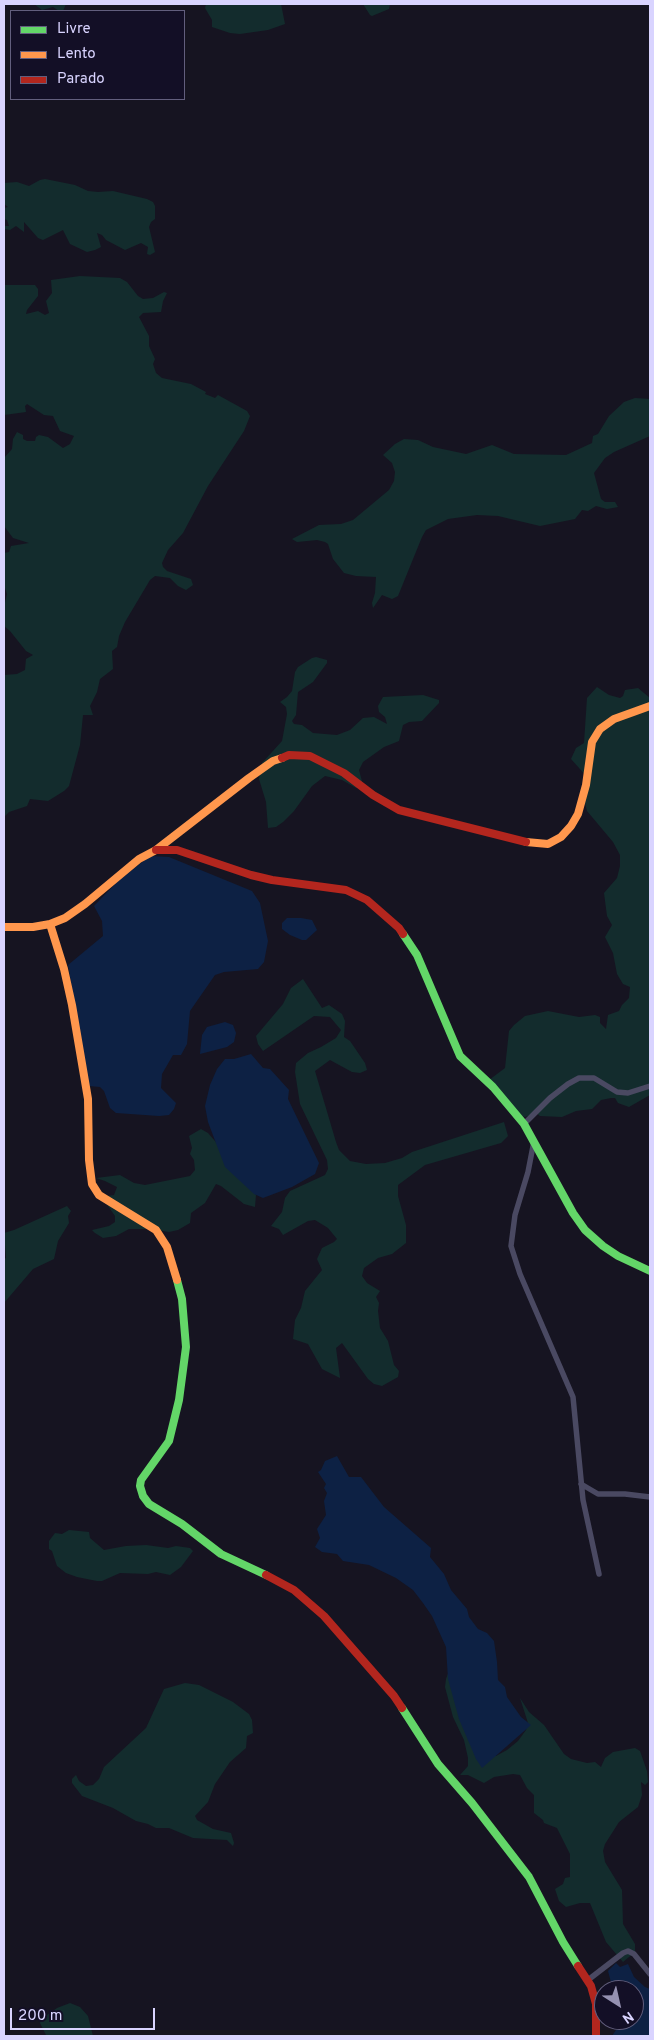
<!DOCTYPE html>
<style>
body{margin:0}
#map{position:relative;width:654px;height:2040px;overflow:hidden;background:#161421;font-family:Overpass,sans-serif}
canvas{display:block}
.frame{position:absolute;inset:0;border:5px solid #d9d4ff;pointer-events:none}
.legend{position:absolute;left:10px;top:10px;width:175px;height:90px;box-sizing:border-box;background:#130f26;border:1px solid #625e7d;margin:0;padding:6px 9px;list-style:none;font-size:15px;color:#d9d4ff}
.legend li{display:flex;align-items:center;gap:10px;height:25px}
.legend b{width:25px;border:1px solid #625e7d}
.north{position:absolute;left:594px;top:1980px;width:50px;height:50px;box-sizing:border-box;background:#130f26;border:1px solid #625e7d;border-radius:50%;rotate:145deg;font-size:14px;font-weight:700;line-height:20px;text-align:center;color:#d9d4ff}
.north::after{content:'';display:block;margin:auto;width:18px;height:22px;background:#9591b1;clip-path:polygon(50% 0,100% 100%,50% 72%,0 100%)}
.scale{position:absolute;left:10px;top:2008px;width:145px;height:22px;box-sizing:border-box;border:2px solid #d9d4ff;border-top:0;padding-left:6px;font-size:15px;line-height:18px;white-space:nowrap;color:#d9d4ff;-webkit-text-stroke:4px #130f26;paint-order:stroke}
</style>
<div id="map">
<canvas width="654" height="2040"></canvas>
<div class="frame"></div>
<ul class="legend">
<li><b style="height:6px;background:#63d668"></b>Livre</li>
<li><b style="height:6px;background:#ff974d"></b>Lento</li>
<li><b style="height:6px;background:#b3261e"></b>Parado</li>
</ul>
<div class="north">N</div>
<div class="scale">200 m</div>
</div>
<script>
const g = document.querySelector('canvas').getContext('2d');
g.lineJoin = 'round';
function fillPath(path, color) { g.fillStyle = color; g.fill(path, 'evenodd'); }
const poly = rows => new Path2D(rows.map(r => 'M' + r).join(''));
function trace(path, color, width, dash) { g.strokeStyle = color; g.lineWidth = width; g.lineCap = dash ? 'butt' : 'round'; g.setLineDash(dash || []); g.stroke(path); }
fillPath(poly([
 [34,4,66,4,63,11,59,11,53,7,42,10],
 [206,4,281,4,285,24,268,30,240,34,230,33,212,27,212,20,205,8],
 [363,4,390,4,389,9,372,16,370,15],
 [45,179,75,185,88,191,98,192,113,191,147,199,153,202,155,206,155,219,151,222,149,227,155,252,150,255,147,254,148,247,141,243,125,250,106,240,102,235,97,233,101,247,95,250,87,252,70,244,63,230,43,240,38,238,24,222,24,232,16,226,10,230,4,229,4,226,9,226,7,220,4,219,4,208,8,207,4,204,4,183,17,182,29,186,40,180],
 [80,276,120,278,127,282,138,296,143,299,153,298,164,292,167,293,163,301,161,312,143,313,139,317,149,336,149,346,155,359,153,364,156,373,162,378,191,384,206,392,205,394,215,398,218,395,247,411,250,416,244,431,208,486,183,533,168,550,162,563,163,567,167,571,191,579,193,585,186,590,178,586,170,578,155,576,150,580,125,622,119,636,117,647,112,651,113,669,100,679,97,692,90,706,93,715,83,715,80,745,69,786,64,791,48,801,30,799,27,806,9,812,4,817,4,675,17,674,25,670,26,659,33,655,26,651,10,631,4,626,4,607,7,594,4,585,4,553,9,552,11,546,29,543,13,538,4,526,4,458,12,449,13,439,17,432,23,435,23,439,27,441,35,441,36,437,39,435,48,437,63,448,70,444,74,436,60,431,53,416,44,415,27,404,25,406,26,412,4,415,4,285,35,285,38,289,38,296,27,310,26,314,38,311,45,315,49,313,46,301,52,293,51,280],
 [635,398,650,399,650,436,614,452,605,458,594,473,601,499,605,502,615,502,618,507,607,509,596,506,588,511,582,510,575,519,540,526,498,516,477,515,448,519,426,530,422,537,398,596,392,599,382,595,373,608,372,603,375,593,376,577,356,576,344,573,333,559,328,544,325,542,317,540,297,542,292,539,319,525,341,524,353,520,389,490,394,481,395,472,392,463,383,455,395,444,404,439,418,440,433,447,466,454,492,445,514,454,566,455,592,443,593,436,598,434,609,416,624,402],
 [316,657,327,660,327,663,313,682,298,692,296,715,292,721,294,724,302,725,313,733,337,735,350,730,363,718,374,717,387,724,385,717,379,712,378,706,383,697,423,695,439,700,439,703,422,721,409,722,403,725,399,741,384,747,363,762,359,770,363,785,356,788,342,780,325,776,312,786,294,811,283,822,276,827,268,828,266,802,259,779,262,763,282,741,287,714,286,707,280,702,287,697,292,691,295,672,298,667,312,658],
 [597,687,609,695,620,698,623,696,625,690,638,688,650,698,650,1095,629,1107,618,1103,615,1098,611,1098,601,1100,592,1109,576,1111,562,1117,540,1116,536,1113,525,1117,521,1116,489,1080,505,1068,509,1031,514,1025,525,1016,548,1011,579,1017,595,1015,600,1017,600,1023,606,1029,608,1015,619,1011,622,1005,629,998,630,987,623,984,617,974,613,953,605,937,612,925,607,916,604,893,617,878,620,866,620,855,613,842,587,811,585,803,588,778,571,759,576,748,584,743,587,698],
 [303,979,322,1008,329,1005,342,1014,345,1021,344,1037,350,1041,365,1063,367,1070,360,1073,352,1072,330,1060,315,1071,336,1142,339,1150,350,1161,366,1164,385,1163,402,1158,412,1152,504,1122,508,1136,501,1143,425,1165,398,1185,398,1196,406,1225,406,1243,392,1254,378,1258,364,1268,362,1276,367,1283,380,1291,376,1297,379,1303,378,1311,380,1328,388,1341,394,1365,399,1371,398,1377,382,1386,374,1384,368,1379,342,1343,336,1348,340,1378,322,1369,308,1344,293,1339,295,1320,301,1308,305,1291,322,1270,317,1259,322,1248,334,1242,337,1239,328,1228,315,1220,308,1221,283,1235,279,1229,271,1226,282,1212,285,1198,290,1191,325,1175,328,1169,327,1160,300,1104,295,1072,296,1063,308,1053,321,1047,336,1038,341,1030,330,1017,314,1016,263,1051,258,1044,256,1036,283,1004,291,988],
 [201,1129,208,1133,215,1141,256,1195,255,1207,244,1204,221,1186,216,1184,205,1203,191,1213,190,1223,178,1230,169,1232,150,1229,129,1229,116,1236,103,1238,95,1233,92,1230,109,1226,115,1222,115,1216,106,1203,107,1196,114,1195,117,1187,105,1181,96,1178,120,1175,134,1183,145,1185,190,1176,195,1170,194,1160,190,1154,192,1148,189,1136],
 [67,1206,71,1211,68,1216,69,1223,58,1241,54,1259,33,1269,4,1303,4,1259,6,1258,4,1233,14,1230],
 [69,1530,89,1532,90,1538,104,1550,126,1546,146,1545,168,1548,176,1546,190,1548,193,1551,181,1567,170,1575,156,1572,148,1574,120,1573,102,1581,97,1581,77,1577,66,1573,57,1566,52,1551,49,1549,49,1541,55,1533,62,1534],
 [454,1657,491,1756,496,1756,507,1750,518,1741,526,1730,528,1723,520,1698,529,1712,544,1725,564,1754,571,1759,587,1763,595,1762,601,1767,605,1758,613,1752,635,1748,640,1751,647,1771,648,1782,645,1785,641,1782,642,1795,638,1807,619,1822,605,1844,603,1851,605,1862,622,1890,623,1924,635,1944,635,1952,623,1962,606,1942,590,1903,580,1903,566,1907,559,1901,555,1889,563,1884,565,1878,570,1877,570,1854,557,1828,544,1823,543,1820,534,1813,534,1795,527,1788,520,1775,513,1774,494,1777,484,1783,468,1775,460,1775,468,1766,468,1758,464,1740,453,1717,445,1687,446,1679],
 [185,1683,199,1685,233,1702,249,1714,252,1720,253,1733,247,1736,246,1748,230,1762,215,1784,208,1802,195,1816,197,1820,213,1829,231,1833,234,1843,233,1846,227,1840,193,1838,169,1828,156,1828,148,1824,136,1821,113,1808,82,1796,72,1783,72,1779,76,1775,79,1781,86,1786,93,1785,99,1779,104,1767,146,1728,164,1689],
 [70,2003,80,2007,88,2016,93,2036,36,2036,46,2035,40,2023,41,2019,57,2008]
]), '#132c2d');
fillPath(poly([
 [150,856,169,857,252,891,260,903,268,941,264,962,258,969,224,972,215,975,190,1011,187,1044,181,1055,173,1055,162,1074,161,1088,176,1103,174,1109,169,1115,159,1116,116,1113,110,1108,104,1091,100,1087,89,1086,68,965,103,936,102,921,94,906,118,881],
 [287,918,301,918,312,920,317,930,306,940,302,940,290,935,282,929,282,923],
 [225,1022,233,1025,236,1033,234,1042,227,1047,200,1054,202,1035,207,1027],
 [251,1054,263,1068,270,1069,289,1090,288,1099,319,1163,315,1174,292,1187,263,1198,254,1194,225,1167,208,1122,205,1106,210,1085,217,1069,225,1059,234,1059],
 [337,1456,349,1477,361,1477,384,1507,431,1548,430,1557,444,1574,451,1590,467,1609,469,1617,478,1629,487,1633,494,1641,497,1662,498,1680,505,1687,507,1697,521,1717,531,1725,482,1768,476,1759,459,1719,448,1679,446,1647,432,1616,423,1603,413,1590,396,1578,369,1565,343,1561,337,1554,322,1552,315,1547,320,1538,317,1529,326,1515,324,1501,327,1493,324,1488,326,1484,318,1472,321,1470,325,1461],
 [616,1963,620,1967,628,1964,634,1977,645,1987,650,1989,650,2036,612,2036,616,2030,624,2026,624,2020,634,2020,634,1990,613,1990,608,1971]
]), '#0d2144');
trace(poly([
 [524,1124,550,1098,568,1084,579,1078,594,1078,617,1092,628,1093,650,1086],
 [534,1141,528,1172,515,1215,511,1246,520,1274,573,1397,583,1500,599,1574],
 [581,1484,598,1494,625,1494,650,1497],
 [588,1980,623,1953,628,1951,634,1954,650,1974]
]), '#4a4962', 5.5);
trace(poly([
 [403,934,417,955,460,1056,493,1087,524,1124,573,1213,585,1230,603,1246,618,1256,650,1271],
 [177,1280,182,1299,186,1347,179,1400,169,1441,141,1480,140,1486,143,1496,149,1504,182,1524,221,1554,266,1575],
 [402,1708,438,1764,472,1803,529,1877,563,1942,578,1966]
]), '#63d668', 8);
trace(poly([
 [526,842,548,844,561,837,571,826,578,814,586,785,592,742,600,729,614,719,650,706],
 [50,924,64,969,72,1005,88,1099,89,1160,92,1184,99,1195,156,1230,167,1247,177,1280],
 [4,927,33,927,50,924,65,918,85,904,139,859,156,850,249,778,273,761,282,758]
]), '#ff974d', 8);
trace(poly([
 [282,758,289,755,310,756,344,773,373,795,399,810,526,842],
 [156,850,177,850,251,875,272,880,346,890,367,900,399,928,403,934],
 [266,1575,294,1590,324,1616,394,1696,402,1708],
 [578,1966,591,1986,596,2004,596,2036]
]), '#b3261e', 8);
</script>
